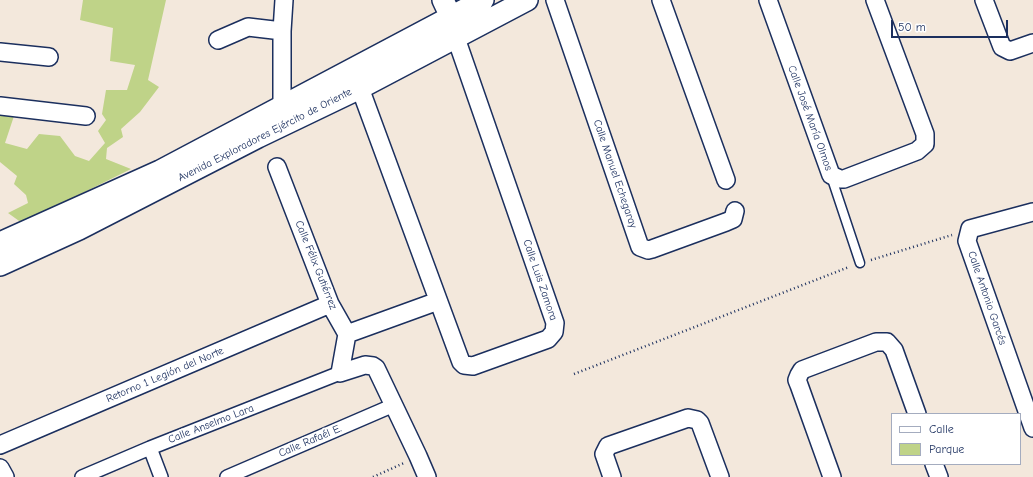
<!DOCTYPE html>
<meta charset="utf-8">
<style>
body{margin:0}
#map{position:relative;width:1033px;height:477px;overflow:hidden;background:#f3e8dc;font-family:"Comic Neue",sans-serif}
canvas{display:block}
.legend{position:absolute;left:891px;top:413px;width:130px;height:52px;box-sizing:border-box;background:#fff;border:1px solid #a4acbf;margin:0;padding:5px 7px;list-style:none;font-size:12px;color:#1b2f5e}
.legend li{display:flex;align-items:center;gap:8px;height:20px}
.legend b{width:20px;border:1px solid #a4acbf}
.scale{position:absolute;left:891px;top:20px;width:117px;height:18px;box-sizing:border-box;border:2px solid #1b2f5e;border-top:0;padding-left:5px;font-size:12px;line-height:14px;white-space:nowrap;color:#1b2f5e;-webkit-text-stroke:3px #fff;paint-order:stroke}
</style>
<div id="map">
<canvas width="1033" height="477"></canvas>
<ul class="legend">
<li><b style="height:5px;background:#fff"></b>Calle</li>
<li><b style="height:11px;background:#bfd388"></b>Parque</li>
</ul>
<div class="scale">50 m</div>
</div>
<script>
const g = document.querySelector('canvas').getContext('2d');
g.lineJoin = 'round';
function fillPath(path, color) { g.fillStyle = color; g.fill(path, 'evenodd'); }
const poly = rows => new Path2D(rows.map(r => 'M' + r).join(''));
function trace(path, color, width, dash) { g.strokeStyle = color; g.lineWidth = width; g.lineCap = dash ? 'butt' : 'round'; g.setLineDash(dash || []); g.stroke(path); }
function drawText(font, color, halo, rows, align = 'center') {
  g.font = font + ' "Comic Neue",sans-serif'; g.lineWidth = 3.5; g.setLineDash([]); g.textBaseline = 'middle'; g.strokeStyle = halo; g.fillStyle = color; for (const [text, x, y, turn = 0] of rows) {
    g.save(); g.translate(x, y); g.rotate((+turn || 0) * Math.PI / 180); g.textAlign = isNaN(turn) ? turn : align; if (halo) g.strokeText(text, 0, 0); g.fillText(text, 0, 0); g.restore();
  }
}
fillPath(poly([
 [83,0,166,0,148,80,159,87,140,112,121,129,123,137,107,148,106,159,131,169,22,223,8,213,28,203,26,195,14,184,17,176,0,162,0,114,14,116,5,143,27,149,39,134,60,136,75,156,89,161,105,143,98,131,106,120,102,114,106,90,127,90,135,65,110,61,113,28,80,20]
]), '#bfd388');
const service = poly([
 [831,176,860,263]
]);
const pedestrian = poly([
 [150,448,161,477],
 [82,477,150,448,340,373],
 [227,477,394,405]
]);
const minor = poly([
 [555,0,640,247,648,250,652,249,726,222,733,219,735,211],
 [661,0,726,180],
 [768,0,831,175,840,179,844,179,917,151,925,144,925,134,875,0],
 [984,0,1002,47,1010,51,1033,43],
 [218,40,248,27,282,31],
 [0,52,49,57],
 [360,88,461,362,464,365,473,366,548,339,554,332,555,323,456,38],
 [0,106,86,116],
 [282,106,282,31,284,0],
 [277,167,330,304,347,334,340,373,365,365,373,366,376,368,418,456,427,477],
 [1033,212,970,229,967,241,1033,428],
 [347,334,438,301],
 [0,445,330,304],
 [934,464,939,477],
 [0,468,5,477],
 [612,477,604,454,608,446,688,418,697,420,700,423,720,477],
 [832,477,799,385,797,380,799,375,802,370,876,342,887,342,894,350,917,414]
]);
const tertiary = poly([
 [443,0,451,17],
 [0,243,160,171,483,0],
 [0,265,79,229,258,137,360,88,527,0]
]);
trace(service, '#1b2f5e', 11);
trace(pedestrian, '#1b2f5e', 16);
trace(minor, '#1b2f5e', 20);
trace(tertiary, '#1b2f5e', 24);
trace(poly([
 [871,260,952,235],
 [574,374,849,267],
 [373,477,404,463]
]), '#1b2f5e', 2.5, [1, 3]);
trace(service, '#fff', 8);
trace(pedestrian, '#fff', 13);
trace(minor, '#fff', 17);
trace(tertiary, '#fff', 21);
drawText('11px', '#1b2f5e', '#fff', [
 ["Calle José María Olmos",810,118,70],
 ["Avenida Exploradores Ejército de Oriente",265,135,-27],
 ["Calle Manuel Echegaray",615,174,71],
 ["Calle Félix Gutiérrez",316,265,68],
 ["Calle Luis Zamora",540,280,71],
 ["Calle Antonio Garcés",987,298,71],
 ["Retorno 1 Legión del Norte",165,375,-23],
 ["Calle Anselmo Lara",211,424,-21],
 ["Calle Rafaél E.",310,441,-23]
]);
</script>
